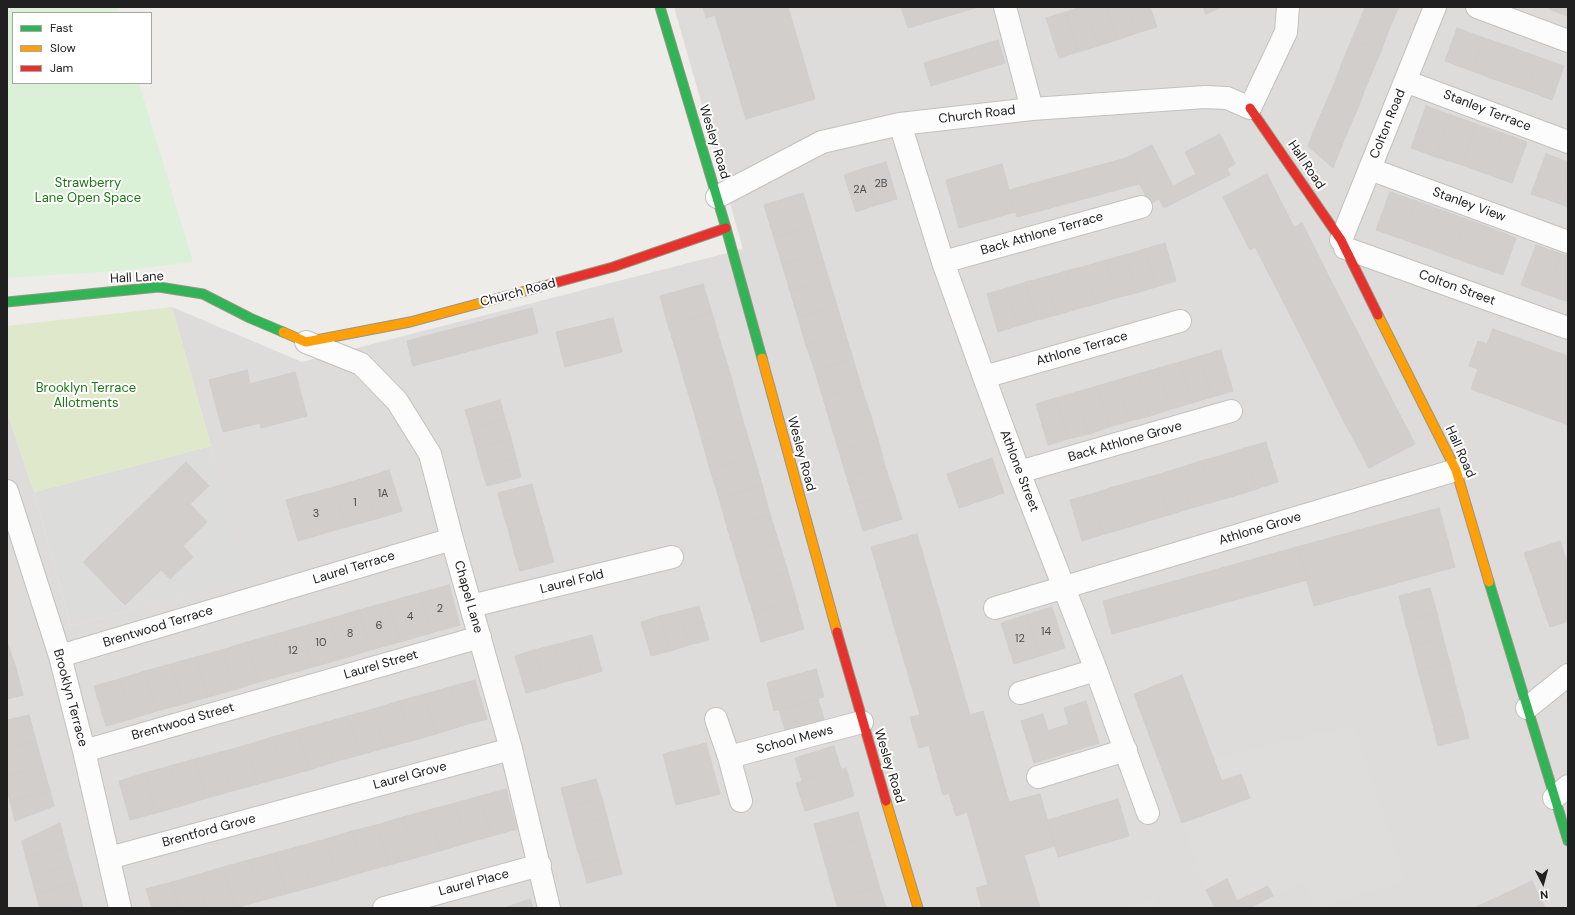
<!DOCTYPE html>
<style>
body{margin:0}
#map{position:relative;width:1575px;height:915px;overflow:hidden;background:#eeece9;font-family:"DM Sans",sans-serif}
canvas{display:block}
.frame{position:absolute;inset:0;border:8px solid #202020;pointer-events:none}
.legend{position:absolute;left:12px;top:12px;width:140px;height:72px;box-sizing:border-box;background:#fff;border:1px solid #a6a6a6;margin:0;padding:5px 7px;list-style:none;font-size:12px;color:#202020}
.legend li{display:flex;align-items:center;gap:8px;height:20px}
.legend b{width:20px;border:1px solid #a6a6a6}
.north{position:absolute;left:1523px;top:863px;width:40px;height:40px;-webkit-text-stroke:3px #fff;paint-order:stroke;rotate:174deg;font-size:11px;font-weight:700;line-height:16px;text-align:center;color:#202020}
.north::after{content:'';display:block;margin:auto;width:14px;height:18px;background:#202020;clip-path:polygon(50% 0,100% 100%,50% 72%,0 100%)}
</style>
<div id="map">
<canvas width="1575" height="915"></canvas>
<div class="frame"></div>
<ul class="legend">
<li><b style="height:5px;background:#30b455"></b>Fast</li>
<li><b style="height:5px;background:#ff9f0a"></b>Slow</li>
<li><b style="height:5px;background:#e5322d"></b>Jam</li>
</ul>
<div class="north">N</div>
</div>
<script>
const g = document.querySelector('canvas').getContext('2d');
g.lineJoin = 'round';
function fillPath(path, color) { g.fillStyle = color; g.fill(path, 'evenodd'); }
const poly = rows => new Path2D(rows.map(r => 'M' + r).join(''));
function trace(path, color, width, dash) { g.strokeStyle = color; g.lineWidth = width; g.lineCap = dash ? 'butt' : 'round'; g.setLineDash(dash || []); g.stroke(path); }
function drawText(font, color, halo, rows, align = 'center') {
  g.font = font + ' "DM Sans",sans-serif'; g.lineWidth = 4; g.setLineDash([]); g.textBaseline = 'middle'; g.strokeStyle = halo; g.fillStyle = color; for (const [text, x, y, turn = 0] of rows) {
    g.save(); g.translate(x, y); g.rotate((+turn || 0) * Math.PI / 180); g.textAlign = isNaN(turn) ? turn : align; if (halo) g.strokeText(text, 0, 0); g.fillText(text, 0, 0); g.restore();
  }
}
fillPath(poly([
 [674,7,1568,7,1568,908,7,908,7,412,34,492,71,626,243,580,211,446,172,307,302,362,743,249]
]), '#dddcda');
fillPath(poly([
 [211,446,244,580,71,626,34,492]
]), '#dcdcda');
fillPath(poly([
 [172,307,211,446,34,492,7,412,7,326]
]), '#dfe8cb');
fillPath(poly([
 [7,7,116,7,118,13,13,13,13,83,139,83,193,262,130,270,7,278]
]), '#dbf1d7');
fillPath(poly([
 [1354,725,1406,881,1318,908,1305,882,1273,896,1268,886,1237,901,1227,880,1206,890,1182,823,1250,798,1241,774,1222,781,1213,758],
 [1154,898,1157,908,1123,908]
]), '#dedddc');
const building = poly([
 [703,7,788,7,815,99,746,119,715,15,706,18,703,7],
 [901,7,978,7,908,28,901,7],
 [1081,7,1086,7,1098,46,1078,52,1066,12,1081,7],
 [1086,7,1107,7,1117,40,1098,46,1086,7],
 [1107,7,1129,7,1137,33,1117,40,1107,7],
 [1129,7,1150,7,1157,27,1137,33,1129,7],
 [1203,7,1222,7,1206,14,1203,7],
 [1365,7,1381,7,1396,13,1388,32,1360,20,1365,7],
 [1381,7,1399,7,1396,13,1381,7],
 [1549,7,1568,7,1568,16,1549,9,1549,7],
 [1066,12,1078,52,1059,58,1046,18,1066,12],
 [1360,20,1388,32,1381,51,1352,39,1360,20],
 [1457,28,1484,38,1472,71,1445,61,1457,28],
 [1484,38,1511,47,1499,81,1472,71,1484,38],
 [1352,39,1381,51,1373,70,1344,58,1352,39],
 [998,40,1005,63,931,86,924,63,998,40],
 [1511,47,1538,57,1526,90,1499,81,1511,47],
 [1538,57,1564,66,1552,100,1526,90,1538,57],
 [1344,58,1373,70,1365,89,1337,77,1344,58],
 [1337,77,1365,89,1358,108,1329,96,1337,77],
 [1329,96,1358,108,1350,126,1321,114,1329,96],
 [1426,106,1451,115,1436,157,1411,148,1426,106],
 [1321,114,1350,126,1342,145,1313,133,1321,114],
 [1451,115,1476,124,1462,165,1436,157,1451,115],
 [1476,124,1502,133,1487,174,1462,165,1476,124],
 [1313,133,1342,145,1333,168,1308,146,1313,133],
 [1502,133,1527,142,1512,183,1487,174,1502,133],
 [1220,134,1235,164,1227,169,1230,175,1164,208,1159,199,1150,204,1126,158,1152,145,1173,186,1196,174,1185,152,1220,134],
 [1546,154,1568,162,1568,168,1555,202,1531,194,1546,154],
 [1126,158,1139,184,1017,217,1009,190,1126,158],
 [886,162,897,199,876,205,865,168,886,162],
 [1002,164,1015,212,959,228,946,180,1002,164],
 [865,168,876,205,856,212,844,175,865,168],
 [1568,168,1568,207,1555,202,1568,168],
 [1267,174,1294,227,1250,250,1223,197,1267,174],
 [1390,192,1416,201,1402,239,1376,230,1390,192],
 [803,193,813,226,774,238,764,205,803,193],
 [1416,201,1441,210,1427,248,1402,239,1416,201],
 [1441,210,1466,219,1452,257,1427,248,1441,210],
 [1466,219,1491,228,1477,266,1452,257,1466,219],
 [1302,223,1330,279,1284,303,1255,247,1302,223],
 [813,226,821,253,782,264,774,238,813,226],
 [1491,228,1516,238,1503,275,1477,266,1491,228],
 [1165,243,1176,281,1156,287,1145,249,1165,243],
 [1536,245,1561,254,1546,294,1521,285,1536,245],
 [1145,249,1156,287,1136,293,1125,255,1145,249],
 [821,253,829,280,790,291,782,264,821,253],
 [1561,254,1568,256,1568,302,1546,294,1561,254],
 [1125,255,1136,293,1116,298,1106,260,1125,255],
 [1106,260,1116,298,1096,304,1086,266,1106,260],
 [1086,266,1096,304,1077,309,1066,271,1086,266],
 [1066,271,1077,309,1057,315,1046,277,1066,271],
 [1046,277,1057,315,1037,320,1026,282,1046,277],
 [1330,279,1360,337,1313,360,1284,303,1330,279],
 [829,280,837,306,798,318,790,291,829,280],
 [1026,282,1037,320,1017,326,1007,288,1026,282],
 [703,284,712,313,668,325,660,296,703,284],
 [1007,288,1017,326,998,332,987,294,1007,288],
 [837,306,845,333,806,345,798,318,837,306],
 [532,308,538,333,413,366,407,341,532,308],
 [712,313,720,341,677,354,668,325,712,313],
 [613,318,622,352,565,367,556,332,613,318],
 [1493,329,1568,356,1568,425,1471,389,1478,369,1469,366,1478,341,1487,344,1493,329],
 [845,333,853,359,815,371,806,345,845,333],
 [1360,337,1387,390,1340,414,1313,360,1360,337],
 [720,341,729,370,685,383,677,354,720,341],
 [1221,350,1233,391,1212,397,1200,356,1221,350],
 [1200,356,1212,397,1192,403,1180,362,1200,356],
 [853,359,861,386,823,398,815,371,853,359],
 [1180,362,1192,403,1171,409,1159,368,1180,362],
 [1159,368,1171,409,1150,416,1138,374,1159,368],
 [247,370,250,384,295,372,307,416,261,428,260,423,223,432,209,380,247,370],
 [729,370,737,399,694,412,685,383,729,370],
 [1138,374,1150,416,1130,421,1118,380,1138,374],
 [1118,380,1130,421,1109,427,1097,386,1118,380],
 [861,386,870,413,831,425,823,398,861,386],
 [1097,386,1109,427,1089,434,1077,392,1097,386],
 [1387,390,1415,444,1369,468,1340,414,1387,390],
 [1077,392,1089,434,1068,439,1056,398,1077,392],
 [1056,398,1068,439,1048,445,1036,404,1056,398],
 [737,399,745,428,702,441,694,412,737,399],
 [500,400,505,419,471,429,465,410,500,400],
 [870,413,878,440,839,451,831,425,870,413],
 [505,419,511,438,476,448,471,429,505,419],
 [745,428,754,457,710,469,702,441,745,428],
 [511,438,516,458,481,467,476,448,511,438],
 [878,440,885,466,847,478,839,451,878,440],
 [1266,442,1278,482,1256,489,1245,448,1266,442],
 [1245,448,1256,489,1235,496,1223,455,1245,448],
 [1223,455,1235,496,1213,502,1201,461,1223,455],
 [754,457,762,485,719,498,710,469,754,457],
 [516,458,521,477,487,486,481,467,516,458],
 [992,458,1004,493,959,508,947,474,992,458],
 [1201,461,1213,502,1191,508,1179,468,1201,461],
 [186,462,209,486,190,504,207,522,183,546,193,557,170,579,161,570,125,605,83,562,186,462],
 [885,466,894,493,855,504,847,478,885,466],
 [1179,468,1191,508,1169,515,1157,475,1179,468],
 [389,470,402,511,376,519,364,478,389,470],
 [1157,475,1169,515,1148,521,1135,481,1157,475],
 [364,478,376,519,346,527,334,487,364,478],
 [1135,481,1148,521,1126,528,1113,487,1135,481],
 [532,484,537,503,503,513,498,493,532,484],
 [762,485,770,514,727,527,719,498,762,485],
 [334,487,346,527,298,541,286,500,334,487],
 [1113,487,1126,528,1104,534,1092,494,1113,487],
 [894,493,902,519,863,531,855,504,894,493],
 [1092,494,1104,534,1082,541,1070,500,1092,494],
 [537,503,543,523,509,532,503,513,537,503],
 [1439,508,1455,567,1314,606,1297,547,1439,508],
 [770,514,779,543,736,556,727,527,770,514],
 [543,523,548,542,514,552,509,532,543,523],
 [917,534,970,715,983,711,1009,802,1040,794,1055,846,1024,855,1040,908,982,908,976,888,988,885,967,812,956,816,949,793,943,795,929,745,919,748,910,717,920,715,871,547,917,534],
 [1560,541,1568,566,1533,578,1524,553,1560,541],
 [548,542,554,562,520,571,514,552,548,542],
 [779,543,788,572,744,584,736,556,779,543],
 [1297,547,1307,580,1112,634,1103,601,1297,547],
 [1568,566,1568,593,1541,602,1533,578,1568,566],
 [788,572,796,600,753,613,744,584,788,572],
 [449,585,460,625,431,633,420,593,449,585],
 [1430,588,1437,613,1405,621,1399,596,1430,588],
 [420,593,431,633,400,642,388,602,420,593],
 [1568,593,1568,621,1550,627,1541,602,1568,593],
 [796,600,804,629,761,642,753,613,796,600],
 [388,602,400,642,370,650,359,610,388,602],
 [699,606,709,640,689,645,680,611,699,606],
 [1052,607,1065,648,1040,656,1026,615,1052,607],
 [359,610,370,650,341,659,329,619,359,610],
 [680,611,689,645,670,651,660,616,680,611],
 [1437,613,1443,638,1412,646,1405,621,1437,613],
 [1026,615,1040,656,1014,664,1001,623,1026,615],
 [660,616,670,651,651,656,641,622,660,616],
 [329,619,341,659,313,667,301,627,329,619],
 [301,627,313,667,284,675,273,635,301,627],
 [273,635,284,675,259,682,247,642,273,635],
 [592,635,602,671,583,677,573,640,592,635],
 [1443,638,1450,663,1418,671,1412,646,1443,638],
 [573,640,583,677,564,682,554,645,573,640],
 [7,642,16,668,7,670,7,642],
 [247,642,259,682,233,690,222,650,247,642],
 [554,645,564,682,545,688,534,650,554,645],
 [222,650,233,690,208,697,196,657,222,650],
 [534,650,545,688,526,693,515,656,534,650],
 [196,657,208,697,183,704,171,664,196,657],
 [1450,663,1456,688,1425,696,1418,671,1450,663],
 [171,664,183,704,157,711,145,671,171,664],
 [16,668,23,695,7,699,7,670,16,668],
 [816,669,824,697,774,711,767,683,816,669],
 [145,671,157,711,131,719,120,679,145,671],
 [1182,675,1222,781,1241,774,1250,798,1182,823,1134,694,1182,675],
 [120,679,131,719,106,726,94,686,120,679],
 [475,680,487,719,461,726,450,687,475,680],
 [450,687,461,726,436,734,425,694,450,687],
 [1456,688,1463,713,1432,721,1425,696,1456,688],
 [425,694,436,734,411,741,399,701,425,694],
 [818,699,825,722,786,733,779,710,818,699],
 [399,701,411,741,385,748,374,709,399,701],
 [1086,701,1099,743,1034,763,1021,721,1043,714,1048,731,1069,724,1064,708,1086,701],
 [374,709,385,748,360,755,348,716,374,709],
 [1463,713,1469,738,1438,746,1432,721,1463,713],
 [29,715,36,741,7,748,7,720,29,715],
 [348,716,360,755,334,762,323,723,348,716],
 [323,723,334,762,309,770,298,730,323,723],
 [298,730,309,770,284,777,272,737,298,730],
 [272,737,284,777,258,784,247,745,272,737],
 [36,741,43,766,7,776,7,748,36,741],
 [706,743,720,794,676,805,663,754,706,743],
 [247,745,258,784,232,791,221,752,247,745],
 [834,746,841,769,802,781,795,758,834,746],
 [221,752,232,791,207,798,195,759,221,752],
 [195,759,207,798,181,806,170,766,195,759],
 [43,766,50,791,10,801,7,789,7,776,43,766],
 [170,766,181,806,156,813,145,773,170,766],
 [846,768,854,796,805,811,796,783,846,768],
 [145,773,156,813,130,820,119,781,145,773],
 [596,779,602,798,566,807,561,788,596,779],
 [506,789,517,829,492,836,480,796,506,789],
 [50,791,54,806,15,821,10,801,50,791],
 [480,796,492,836,466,843,455,803,480,796],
 [602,798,607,817,571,826,566,807,602,798],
 [1118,799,1129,836,1058,857,1048,820,1118,799],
 [455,803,466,843,440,851,429,810,455,803],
 [429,810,440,851,415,858,403,817,429,810],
 [858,812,865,837,821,849,814,824,858,812],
 [403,817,415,858,389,865,377,825,403,817],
 [607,817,612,836,576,845,571,826,607,817],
 [60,823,66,847,26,858,22,841,60,823],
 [377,825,389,865,363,872,352,831,377,825],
 [352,831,363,872,337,880,326,839,352,831],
 [612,836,617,855,582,864,576,845,612,836],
 [865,837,872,861,828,874,821,849,865,837],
 [326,839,337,880,312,887,300,846,326,839],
 [300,846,312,887,286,894,275,853,300,846],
 [66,847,71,865,31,876,26,858,66,847],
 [275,853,286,894,260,901,249,860,275,853],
 [617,855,622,874,587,883,582,864,617,855],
 [249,860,260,901,235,908,223,867,249,860],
 [872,861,879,886,835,899,828,874,872,861],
 [71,865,76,882,36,894,31,876,71,865],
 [223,867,235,908,207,908,197,875,223,867],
 [197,875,207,908,179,908,172,882,197,875],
 [1227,879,1237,901,1268,886,1273,896,1249,908,1215,908,1206,890,1227,879],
 [1532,881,1545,908,1474,908,1532,881],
 [76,882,81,900,53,908,40,908,36,894,76,882],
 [172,882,179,908,152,908,146,889,172,882],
 [879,886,886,908,838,908,835,899,879,886],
 [530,899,533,908,504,908,530,899],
 [81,900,83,908,53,908,81,900]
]);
fillPath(building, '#d1cecc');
trace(building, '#d1cdcb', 1);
const street = poly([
 [1005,7,1032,109],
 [1477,7,1568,41],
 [1405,81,1568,142],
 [900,124,943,262,984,377,1019,472,1096,670,1148,813],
 [1370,169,1568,242],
 [717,197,822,142,900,124,1032,109,1205,97,1227,98,1250,108,1286,32,1288,7],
 [1341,240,1435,7],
 [1345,248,1568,328],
 [943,262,1141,207],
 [306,342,361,364,397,401,430,454,452,539,511,749,549,908],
 [984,377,1180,321],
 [1019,472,1231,411],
 [7,491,60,656,84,751,120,908],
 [471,606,672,557],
 [995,608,1456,470],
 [60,656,452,539],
 [1020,693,1096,670],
 [1527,708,1568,675],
 [716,719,729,757],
 [84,751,480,637],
 [1038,777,1126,750],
 [1554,798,1568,786],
 [741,801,729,757,862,722],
 [109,858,511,749],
 [384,908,540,865]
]);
const fast = poly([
 [660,7,726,228,762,358],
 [7,302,159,287,203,294,250,318,283,332],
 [1489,582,1568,841]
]);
const slow = poly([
 [1378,315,1456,470,1489,582],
 [283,332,306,342,410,322,540,287],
 [762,358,837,632],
 [886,801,918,908]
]);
const jam = poly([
 [1250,108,1341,240,1378,315],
 [540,287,613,267,726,228],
 [837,632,886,801]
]);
trace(street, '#c1c1bf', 24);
trace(fast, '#979682', 11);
trace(slow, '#979682', 11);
trace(jam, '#979682', 11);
trace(street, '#fcfcfc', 22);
trace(fast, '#30b455', 9);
trace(slow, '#ff9f0a', 9);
trace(jam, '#e5322d', 9);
drawText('11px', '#4c4c4b', null, [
 ["2B",881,184],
 ["2A",860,190],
 ["1A",383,494],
 ["1",355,503],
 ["3",316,514],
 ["2",440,609],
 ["4",410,617],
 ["6",379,626],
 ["14",1046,632],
 ["8",350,634],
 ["12",1020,639],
 ["10",321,643],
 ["12",293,651]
]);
drawText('13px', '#202020', '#fff', [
 ["Stanley Terrace",1487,111,21],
 ["Church Road",977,115,-7],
 ["Colton Road",1388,124,-68],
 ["Wesley Road",714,142,73],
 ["Hall Road",1306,165,56],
 ["Stanley View",1469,205,20],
 ["Back Athlone Terrace",1042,234,-16],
 ["Hall Lane",137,278,-3],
 ["Colton Street",1457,288,20],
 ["Church Road",518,293,-15],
 ["Athlone Terrace",1082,349,-16],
 ["Back Athlone Grove",1125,442,-16],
 ["Hall Road",1460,452,66],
 ["Wesley Road",801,454,75],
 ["Athlone Street",1019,471,69],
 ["Athlone Grove",1260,529,-17],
 ["Laurel Terrace",354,568,-17],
 ["Laurel Fold",572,582,-14],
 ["Chapel Lane",468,597,74],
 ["Brentwood Terrace",158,627,-17],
 ["Laurel Street",381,665,-16],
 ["Brooklyn Terrace",70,698,75],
 ["Brentwood Street",183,722,-16],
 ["School Mews",795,740,-15],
 ["Wesley Road",889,766,73],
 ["Laurel Grove",410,776,-15],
 ["Brentford Grove",209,831,-15],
 ["Laurel Place",474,883,-15]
]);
drawText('13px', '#1c7715', '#fff', [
 ["Strawberry",88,184],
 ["Lane Open Space",88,199],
 ["Brooklyn Terrace",86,389],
 ["Allotments",86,404]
]);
</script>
